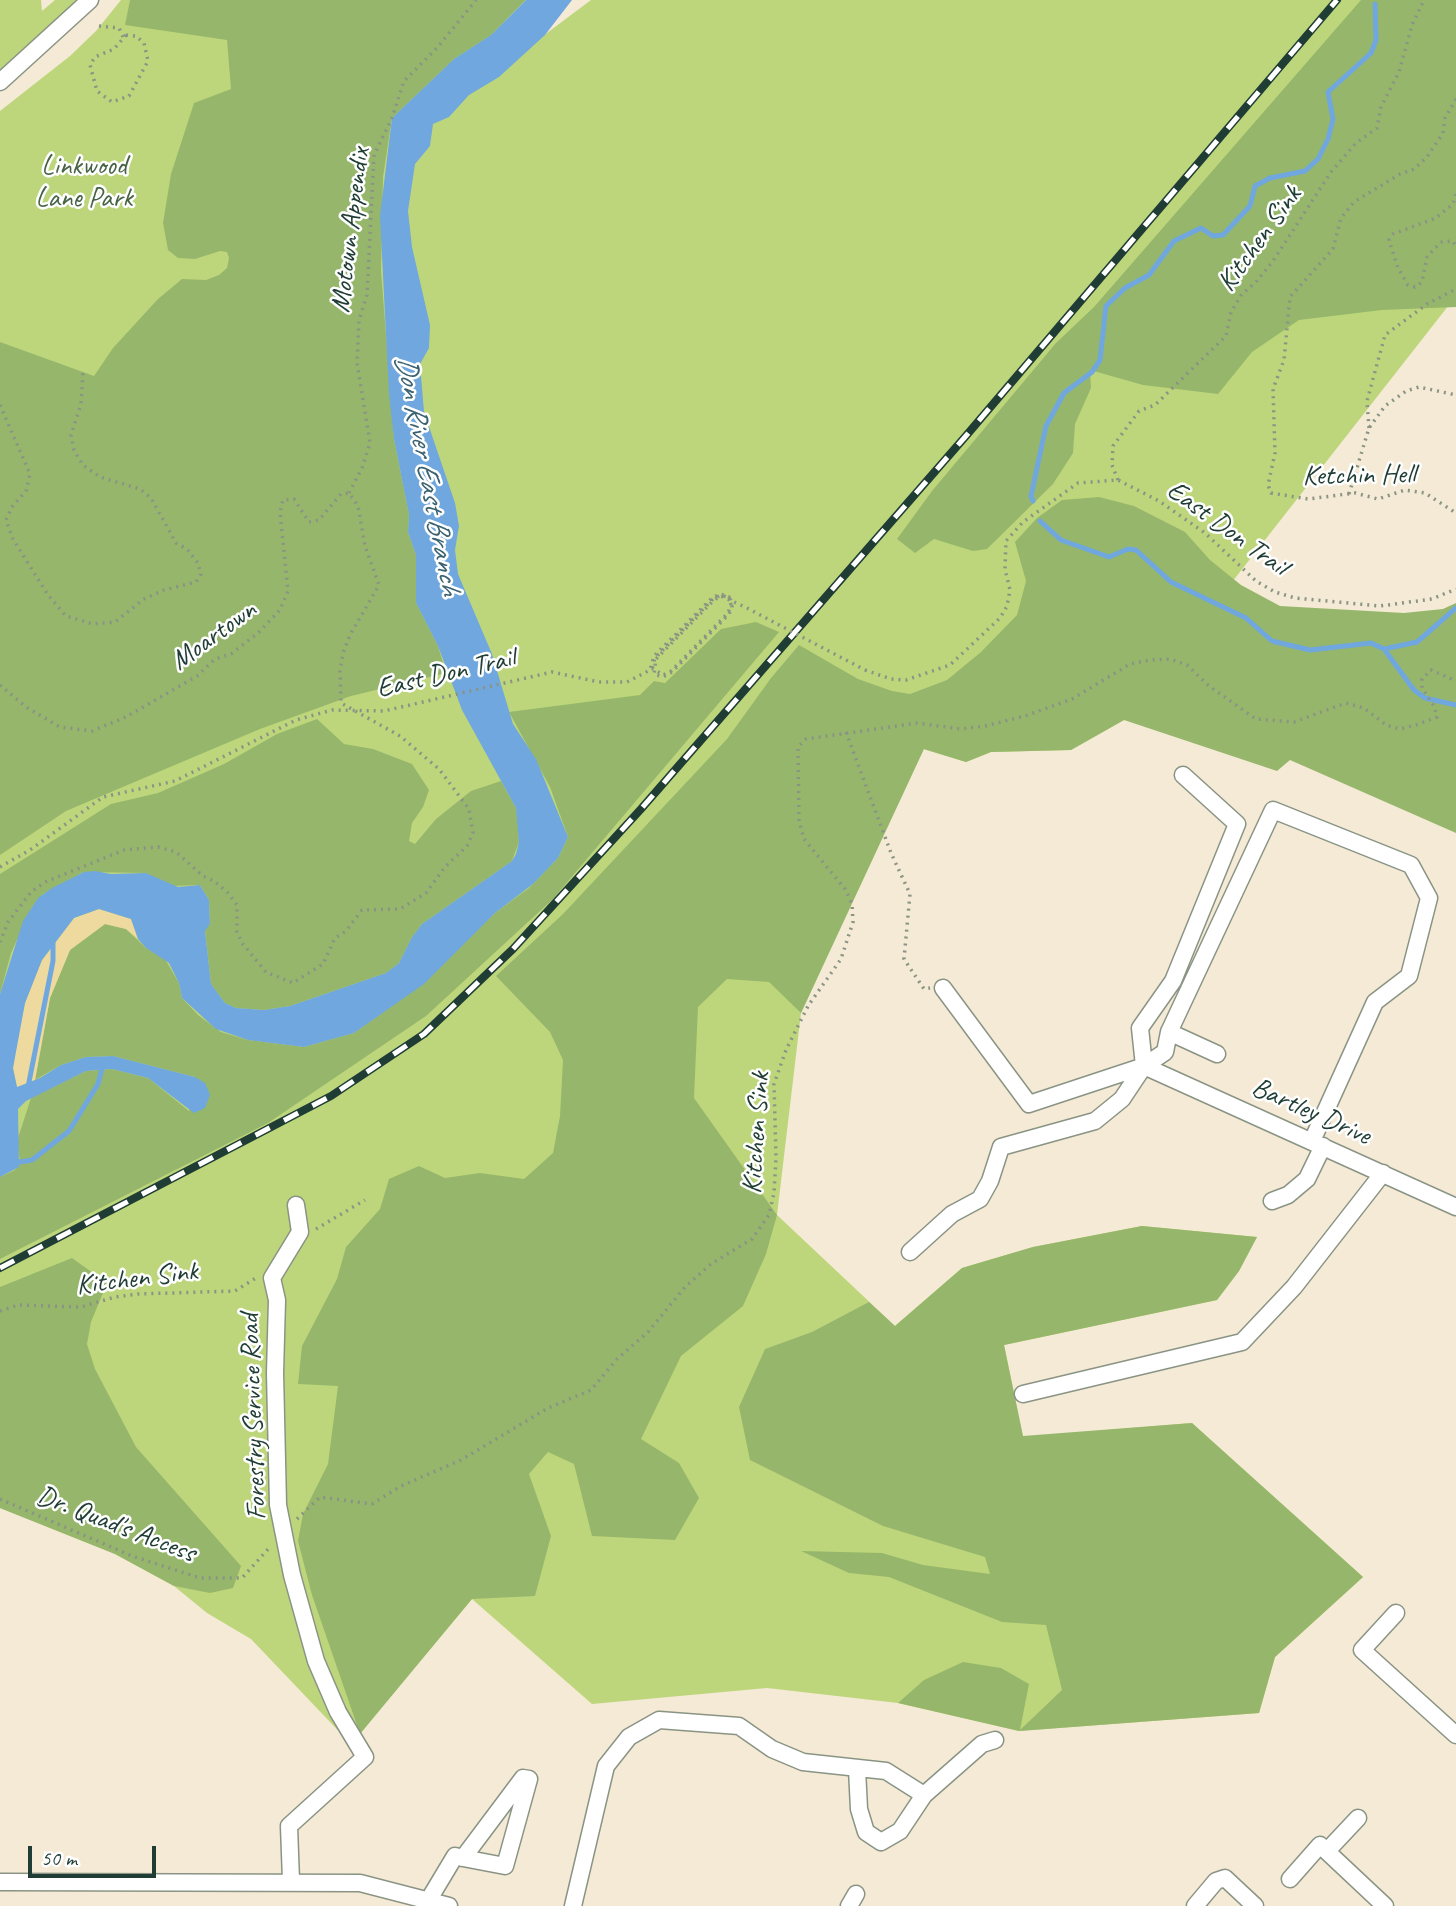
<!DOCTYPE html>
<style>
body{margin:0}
#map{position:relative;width:1456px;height:1906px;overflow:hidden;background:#f4ead5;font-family:Caveat,sans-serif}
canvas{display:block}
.scale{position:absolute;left:28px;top:1846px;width:128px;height:32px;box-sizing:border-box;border:4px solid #1f3d34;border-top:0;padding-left:9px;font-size:21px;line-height:24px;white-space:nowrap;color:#1f3d34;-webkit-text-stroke:5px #fff;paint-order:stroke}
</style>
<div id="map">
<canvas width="1456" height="1906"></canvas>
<div class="scale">50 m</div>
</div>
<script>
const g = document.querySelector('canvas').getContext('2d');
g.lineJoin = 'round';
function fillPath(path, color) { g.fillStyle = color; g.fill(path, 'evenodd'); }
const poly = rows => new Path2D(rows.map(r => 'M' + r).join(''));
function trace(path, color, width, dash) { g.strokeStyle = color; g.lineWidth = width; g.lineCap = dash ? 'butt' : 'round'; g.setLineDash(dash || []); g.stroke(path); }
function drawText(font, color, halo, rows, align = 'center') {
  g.font = font + ' Caveat,sans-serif'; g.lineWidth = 5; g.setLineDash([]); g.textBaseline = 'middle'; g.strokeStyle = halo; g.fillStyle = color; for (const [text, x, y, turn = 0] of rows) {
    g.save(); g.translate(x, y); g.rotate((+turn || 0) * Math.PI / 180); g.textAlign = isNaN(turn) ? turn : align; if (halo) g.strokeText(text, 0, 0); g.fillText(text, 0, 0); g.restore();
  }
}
fillPath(poly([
 [0,0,41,0,42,11,55,0,76,0,49,29,0,70],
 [121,0,474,0,535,42,591,0,1456,0,1456,296,1124,720,1071,750,991,752,966,762,923,749,801,1013,777,1215,895,1326,962,1268,1033,1247,1142,1226,1257,1237,1239,1271,1217,1300,1004,1345,1023,1437,1192,1423,1363,1577,1275,1657,1259,1713,1019,1731,898,1703,767,1688,592,1704,472,1599,351,1744,251,1639,207,1613,174,1586,115,1554,0,1508,0,111,70,56,96,31]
]), '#bed67b');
fillPath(poly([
 [130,0,526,0,491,35,454,59,392,118,383,177,381,270,394,439,409,515,408,532,416,555,416,603,438,646,446,673,351,696,260,729,66,811,0,855,0,342,94,376,113,348,158,299,182,279,206,280,219,275,227,268,229,258,227,252,220,251,195,259,178,258,168,250,163,223,171,174,194,103,231,89,227,40,125,25],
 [1361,0,1456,0,1456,307,1382,310,1299,320,1252,352,1218,394,1143,385,1090,370,1091,388,1075,424,1073,453,1053,484,987,549,973,551,934,539,915,553,897,539,932,491,1056,343,1094,307],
 [1099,497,1134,506,1185,532,1210,560,1241,585,1280,606,1404,613,1443,609,1456,603,1456,833,1290,760,1277,771,1124,720,1071,750,991,752,966,762,924,749,801,1013,769,982,727,979,698,1007,694,1098,777,1215,766,1254,743,1306,681,1356,641,1439,679,1463,699,1498,675,1540,592,1536,574,1464,548,1452,529,1474,551,1536,535,1596,472,1599,360,1734,312,1595,298,1541,303,1514,328,1464,338,1386,298,1384,302,1346,337,1279,346,1247,380,1209,389,1179,419,1166,445,1178,480,1173,524,1179,553,1153,560,1116,563,1060,550,1032,496,976,563,914,727,739,771,678,799,645,858,679,892,691,910,694,947,680,981,652,1017,615,1026,581,1015,542,1037,518,1062,500],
 [756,622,779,632,553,899,426,1016,268,1123,0,1259,0,1177,15,1170,20,1162,17,1141,31,1098,86,1071,112,1069,148,1078,189,1111,195,1077,113,1056,86,1057,61,1065,35,1080,50,998,70,950,105,924,126,929,146,948,165,959,179,983,182,998,198,1015,221,1032,248,1040,304,1047,354,1033,414,990,495,913,529,888,558,858,568,837,550,787,509,712,640,695,654,681,665,683,721,629],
 [317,719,344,744,373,749,412,764,429,790,423,807,412,823,409,841,415,844,436,819,471,791,501,781,516,808,518,819,519,842,512,861,422,924,412,937,399,963,386,973,290,1006,264,1010,236,1008,225,1003,211,984,205,930,210,924,209,900,200,885,172,886,146,873,84,872,43,894,32,907,11,953,0,994,0,874,111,804,158,793,224,764,277,734],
 [1142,1226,1257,1237,1239,1271,1217,1300,1004,1345,1023,1436,1192,1423,1363,1577,1275,1657,1259,1713,1019,1731,898,1703,924,1680,963,1662,1001,1668,1029,1684,1020,1730,1062,1690,1046,1625,1002,1622,889,1577,849,1573,801,1551,882,1553,923,1565,990,1574,985,1557,883,1526,750,1460,739,1407,765,1349,812,1332,869,1302,895,1326,962,1268,1033,1247],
 [72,1258,107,1283,91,1322,87,1344,95,1369,136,1447,241,1566,233,1588,210,1593,174,1586,115,1554,0,1508,0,1287]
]), '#96b76b');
fillPath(poly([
 [99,909,131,919,138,939,126,929,105,924,70,950,50,998,35,1080,17,1088,13,1068,16,1044,25,1003,42,960,74,918]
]), '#eeda9e');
fillPath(poly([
 [526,0,572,0,545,35,499,77,469,95,449,117,433,124,430,146,415,164,408,211,412,247,430,325,429,348,420,364,424,412,455,503,459,526,455,550,458,574,492,654,513,724,536,759,568,837,558,858,533,884,495,913,424,984,354,1033,304,1047,248,1040,216,1029,182,998,179,983,169,963,146,948,138,939,131,919,99,909,74,918,42,960,25,1003,13,1068,17,1087,40,1078,61,1065,86,1057,113,1056,195,1077,205,1083,210,1095,205,1108,194,1113,148,1078,112,1069,86,1071,26,1101,18,1109,19,1167,0,1177,0,994,23,921,38,898,52,888,84,872,95,871,111,874,146,873,178,887,200,885,209,900,210,924,205,931,211,984,225,1003,236,1008,264,1010,290,1006,386,973,399,963,412,937,422,924,512,861,516,854,519,842,516,808,462,710,438,646,416,603,416,555,408,532,409,515,394,439,389,394,380,216,392,118,454,59,491,35]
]), '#6fa7de');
trace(poly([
 [1033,501,1031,496,1046,426,1064,393,1092,372,1100,360,1106,306,1125,288,1149,275,1174,241,1201,228,1213,236,1223,235,1250,206,1255,186,1270,178,1305,171,1318,159,1328,139,1333,119,1328,92,1371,53,1376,40,1375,4],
 [1040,521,1061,540,1109,557,1128,549,1136,550,1171,582,1246,618,1272,641,1310,650,1371,643,1384,649,1414,690,1425,698,1456,705],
 [1384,649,1417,642,1456,608],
 [28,1087,53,961,53,939],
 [0,1158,20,1162,32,1160,69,1131,98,1084,103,1065]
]), '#6fa7de', 5);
const minor = poly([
 [0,82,90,0],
 [943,988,1029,1104,1144,1066,1165,1052,1169,1032],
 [1217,1054,1169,1032,1273,810,1411,865,1429,898,1409,976,1375,1002,1312,1141],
 [1144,1066,1456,1207],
 [1272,1201,1288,1195,1307,1179,1323,1146],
 [910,1252,952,1214,980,1199,990,1181,1001,1147,1095,1121,1122,1099,1144,1066,1140,1028,1173,981,1237,824,1183,775],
 [1023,1394,1242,1342,1294,1287,1383,1173],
 [1396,1613,1362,1650,1456,1735],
 [924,1795,982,1744,995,1740],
 [1327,1851,1358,1818],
 [1290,1879,1320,1845,1385,1906],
 [291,1881,289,1826,365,1757,338,1712,316,1661,292,1575,278,1505,275,1373,277,1300,272,1278,300,1232,296,1205],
 [0,1882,360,1883,449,1906],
 [428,1901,455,1856,463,1858,505,1866,529,1779,523,1778,463,1858],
 [573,1906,606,1766,629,1737,659,1720,739,1726,772,1749,803,1762,886,1771,924,1795,900,1831,881,1842,866,1832,859,1809,857,1769],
 [849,1906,856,1894],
 [1195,1906,1216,1881,1225,1878,1255,1906]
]);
trace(minor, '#8a9484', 19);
trace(poly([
 [99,26,119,28,123,37],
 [126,35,136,36,144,43,148,61,129,96,112,102,97,91,90,65,95,57,114,49,126,35],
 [1456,99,1445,118,1443,133,1427,157,1414,169,1400,174,1354,202,1341,218,1333,249,1290,297,1284,360,1273,389,1275,453,1268,485,1271,493,1308,499,1355,493,1378,499,1405,490,1425,493,1456,513],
 [1456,194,1453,204,1436,218,1393,234,1389,240,1398,268,1408,285,1415,287,1422,282,1427,257,1435,248,1442,242,1453,241,1456,247],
 [0,405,30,474,26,491,12,507,6,520,13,539,48,595,66,616,93,624,115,622,144,599,164,590,196,582,201,574,198,563,187,549,176,543,151,498,140,489,100,477,83,465,74,450,71,435,81,404,83,372],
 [1369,428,1367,401,1385,335,1427,304,1456,289],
 [1118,480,1112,465,1113,446,1139,411,1155,405,1226,336,1231,312,1242,294,1256,282,1273,261,1331,172,1356,143,1377,128,1381,107,1399,72,1412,25,1424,0],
 [349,493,362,468,370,443,357,363,359,320,367,295,374,155,392,118,404,81,437,48,476,0],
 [1349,494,1369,428,1385,406,1406,391,1419,387,1456,395],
 [865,670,891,679,906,680,950,665,1000,618,1007,606,1010,590,1005,569,1006,541,1023,522,1078,483,1118,480,1159,501,1205,533,1256,581,1275,592,1295,598,1380,606,1432,599,1456,589],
 [0,685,26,707,60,727,92,731,126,717,197,676,215,659,231,654,258,633,280,610,288,591,280,512,283,500,294,499,309,522,319,520,341,494,349,493,358,506,365,546,379,585,350,635,343,653,340,671,341,703,400,736,439,769,469,809,473,833,467,846,445,867,426,893,400,909,362,910,346,931,335,938,323,964,293,983,266,972,242,943,237,932,237,905,228,893,214,881,203,876,176,852,158,847,124,850,45,882,31,892,8,922,0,942],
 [846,732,891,853,910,894,904,959,924,989,930,988],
 [0,867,30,850,103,797,175,781,296,720,332,710,384,711,552,672,599,682,627,682,650,670,654,656,712,598,720,594,729,597,731,605,728,613,671,671,663,675,652,668],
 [316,1229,365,1200],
 [0,1311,18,1305,81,1307,115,1297,138,1294,235,1291,259,1276],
 [0,1499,132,1556,200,1578,242,1578,270,1547],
 [297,1519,320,1497,372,1504,401,1486,461,1460,548,1408,591,1390,617,1359,648,1332,685,1287,711,1264,752,1239,769,1215,774,1193,776,1158,774,1084,786,1050,808,1006,841,959,853,922,852,904,845,889,804,839,799,821,798,747,806,739,917,723,961,729,985,726,1025,716,1072,699,1130,664,1150,660,1170,659,1187,665,1209,686,1256,719,1294,722,1346,703,1364,708,1386,725,1400,729,1416,725,1437,717,1434,706,1422,688,1422,679,1431,670,1456,681]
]), '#8a9484', 3.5, [2, 5]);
trace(minor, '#fff', 16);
const rail = poly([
 [0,1268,331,1096,424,1034,513,949,641,809,965,437,1337,0]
]);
trace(rail, '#1f3d34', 8);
trace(rail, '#fff', 5, [16]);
trace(poly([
 [652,668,655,658,713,599,721,595,730,598,732,607,729,614,672,672,663,677,654,674,656,659,714,600,721,596,745,607,865,670]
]), '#8a9484', 3.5, [2, 5]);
drawText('28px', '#476346', '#fff', [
 ["Linkwood",84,167],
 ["Lane Park",84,199]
]);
drawText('28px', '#1f3d34', '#fff', [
 ["Motown Appendix",351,230,-83],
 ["Kitchen Sink",1260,239,-54],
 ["Ketchin Hell",1359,476,-1],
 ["East Don Trail",1227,529,36],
 ["Moartown",214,636,-36],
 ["East Don Trail",446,674,-13],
 ["Bartley Drive",1311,1112,24],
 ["Kitchen Sink",757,1133,-86],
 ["Kitchen Sink",137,1279,-7],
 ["Forestry Service Road",254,1417,-92],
 ["Dr. Quad's Access",116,1525,21]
]);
drawText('italic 30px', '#3b6270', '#fff', [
 ["Don River East Branch",427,475,79]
]);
</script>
